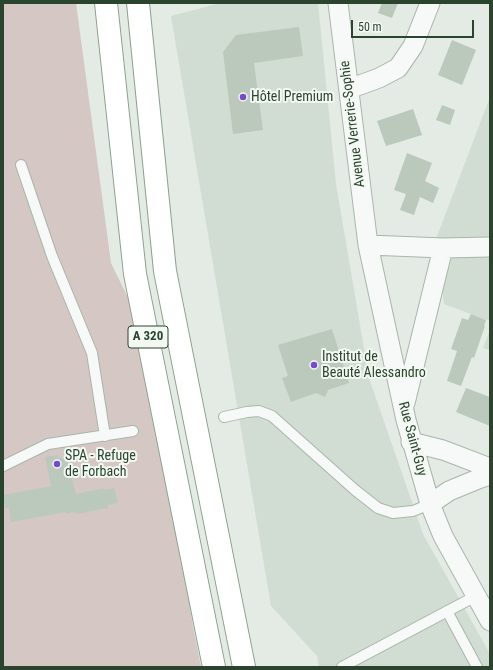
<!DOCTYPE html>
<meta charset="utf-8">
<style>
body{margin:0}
#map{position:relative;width:493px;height:670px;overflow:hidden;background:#e3ebe4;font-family:"Roboto Condensed",sans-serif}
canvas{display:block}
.frame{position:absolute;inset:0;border:4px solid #2b442e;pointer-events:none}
.scale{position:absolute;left:351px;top:20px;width:123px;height:18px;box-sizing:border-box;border:2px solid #2b442e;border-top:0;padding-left:5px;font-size:12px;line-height:14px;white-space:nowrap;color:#2b442e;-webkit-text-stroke:3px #f3f8f3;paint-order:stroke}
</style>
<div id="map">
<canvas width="493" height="670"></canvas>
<div class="frame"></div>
<div class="scale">50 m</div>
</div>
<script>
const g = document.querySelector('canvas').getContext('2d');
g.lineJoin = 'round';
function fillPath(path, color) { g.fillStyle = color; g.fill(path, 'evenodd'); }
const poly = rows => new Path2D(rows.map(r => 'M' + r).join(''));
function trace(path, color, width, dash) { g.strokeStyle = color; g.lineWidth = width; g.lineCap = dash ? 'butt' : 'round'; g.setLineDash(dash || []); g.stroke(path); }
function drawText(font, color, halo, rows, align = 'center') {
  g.font = font + ' "Roboto Condensed",sans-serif'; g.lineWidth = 4; g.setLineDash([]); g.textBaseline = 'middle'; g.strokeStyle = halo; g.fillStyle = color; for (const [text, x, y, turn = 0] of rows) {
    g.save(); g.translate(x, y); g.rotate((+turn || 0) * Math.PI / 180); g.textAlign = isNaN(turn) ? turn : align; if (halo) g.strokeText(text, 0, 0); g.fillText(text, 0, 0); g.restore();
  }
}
fillPath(poly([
 [220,3,318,3,336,184,369,378,423,534,490,654,490,667,319,667,317,656,271,606,171,16],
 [490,97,490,321,444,304,436,239],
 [490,330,490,350,483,348]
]), '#d1ddd2');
fillPath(poly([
 [3,3,76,3,111,263,144,330,193,626,201,667,3,667]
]), '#d5c8c4');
fillPath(poly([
 [382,3,398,3,392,18,378,13],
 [299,27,303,56,254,63,263,130,233,134,223,52,236,35],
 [452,40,476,50,462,85,438,75],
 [442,105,455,110,450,125,436,120],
 [413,109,422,135,386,146,377,121],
 [407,153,432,163,425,181,439,188,433,203,420,197,414,215,400,210,406,194,394,190],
 [471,314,486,320,484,326,485,326,474,358,472,357,461,386,447,381,457,351,451,349,462,318,468,320],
 [332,329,349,383,328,390,325,397,316,393,291,402,282,378,288,376,278,345],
 [466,388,490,397,490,426,456,412],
 [58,455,59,458,66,457,76,494,104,488,105,490,114,488,118,503,108,505,108,508,77,514,76,512,66,514,66,512,11,522,9,507,5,508,3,495,51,486,45,457]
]), '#bac9bc');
const service = poly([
 [21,165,52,256,92,353,105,436],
 [224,417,247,412,259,411,272,416,355,490,378,508,393,513,413,511,430,504],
 [3,466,48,444,133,431],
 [447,611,477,667],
 [342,667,476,596]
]);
const minor = poly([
 [338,3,368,245,406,420,430,504,443,536,490,621],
 [349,89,379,78,398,68,413,46,430,3],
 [368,245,443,248,490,247],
 [405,403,443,248],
 [411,442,443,450,490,468],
 [430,504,449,491,478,479,490,475]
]);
const motorway = poly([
 [106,3,135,274,214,667],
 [138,3,165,271,244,667]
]);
trace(service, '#a8b6aa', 12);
trace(minor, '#a8b6aa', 21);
trace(motorway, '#8aa28d', 24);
trace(service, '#f6f9f7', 10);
trace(minor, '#f6f9f7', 19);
trace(motorway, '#fff', 22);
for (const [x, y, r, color] of [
 [243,97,4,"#764acf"],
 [314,365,4,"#764acf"],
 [57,464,4,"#764acf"]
]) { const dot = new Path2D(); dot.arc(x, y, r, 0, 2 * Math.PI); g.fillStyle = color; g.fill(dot); trace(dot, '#f3f8f3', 1.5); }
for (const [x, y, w] of [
 [148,337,40]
]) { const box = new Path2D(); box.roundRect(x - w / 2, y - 11, w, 22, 3); g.fillStyle = '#f3f8f3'; g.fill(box); trace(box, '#2b442e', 1); }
drawText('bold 13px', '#2b442e', null, [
 ["A 320",148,337]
]);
drawText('14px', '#2b442e', '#f3f8f3', [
 ["Hôtel Premium",251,97],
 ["Institut de",322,357],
 ["Beauté Alessandro",322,373],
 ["SPA - Refuge",65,456],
 ["de Forbach",65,472]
], 'left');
drawText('14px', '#2b442e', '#f3f8f3', [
 ["Avenue Verrerie-Sophie",353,124,-97],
 ["Rue Saint-Guy",412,439,75]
]);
</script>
